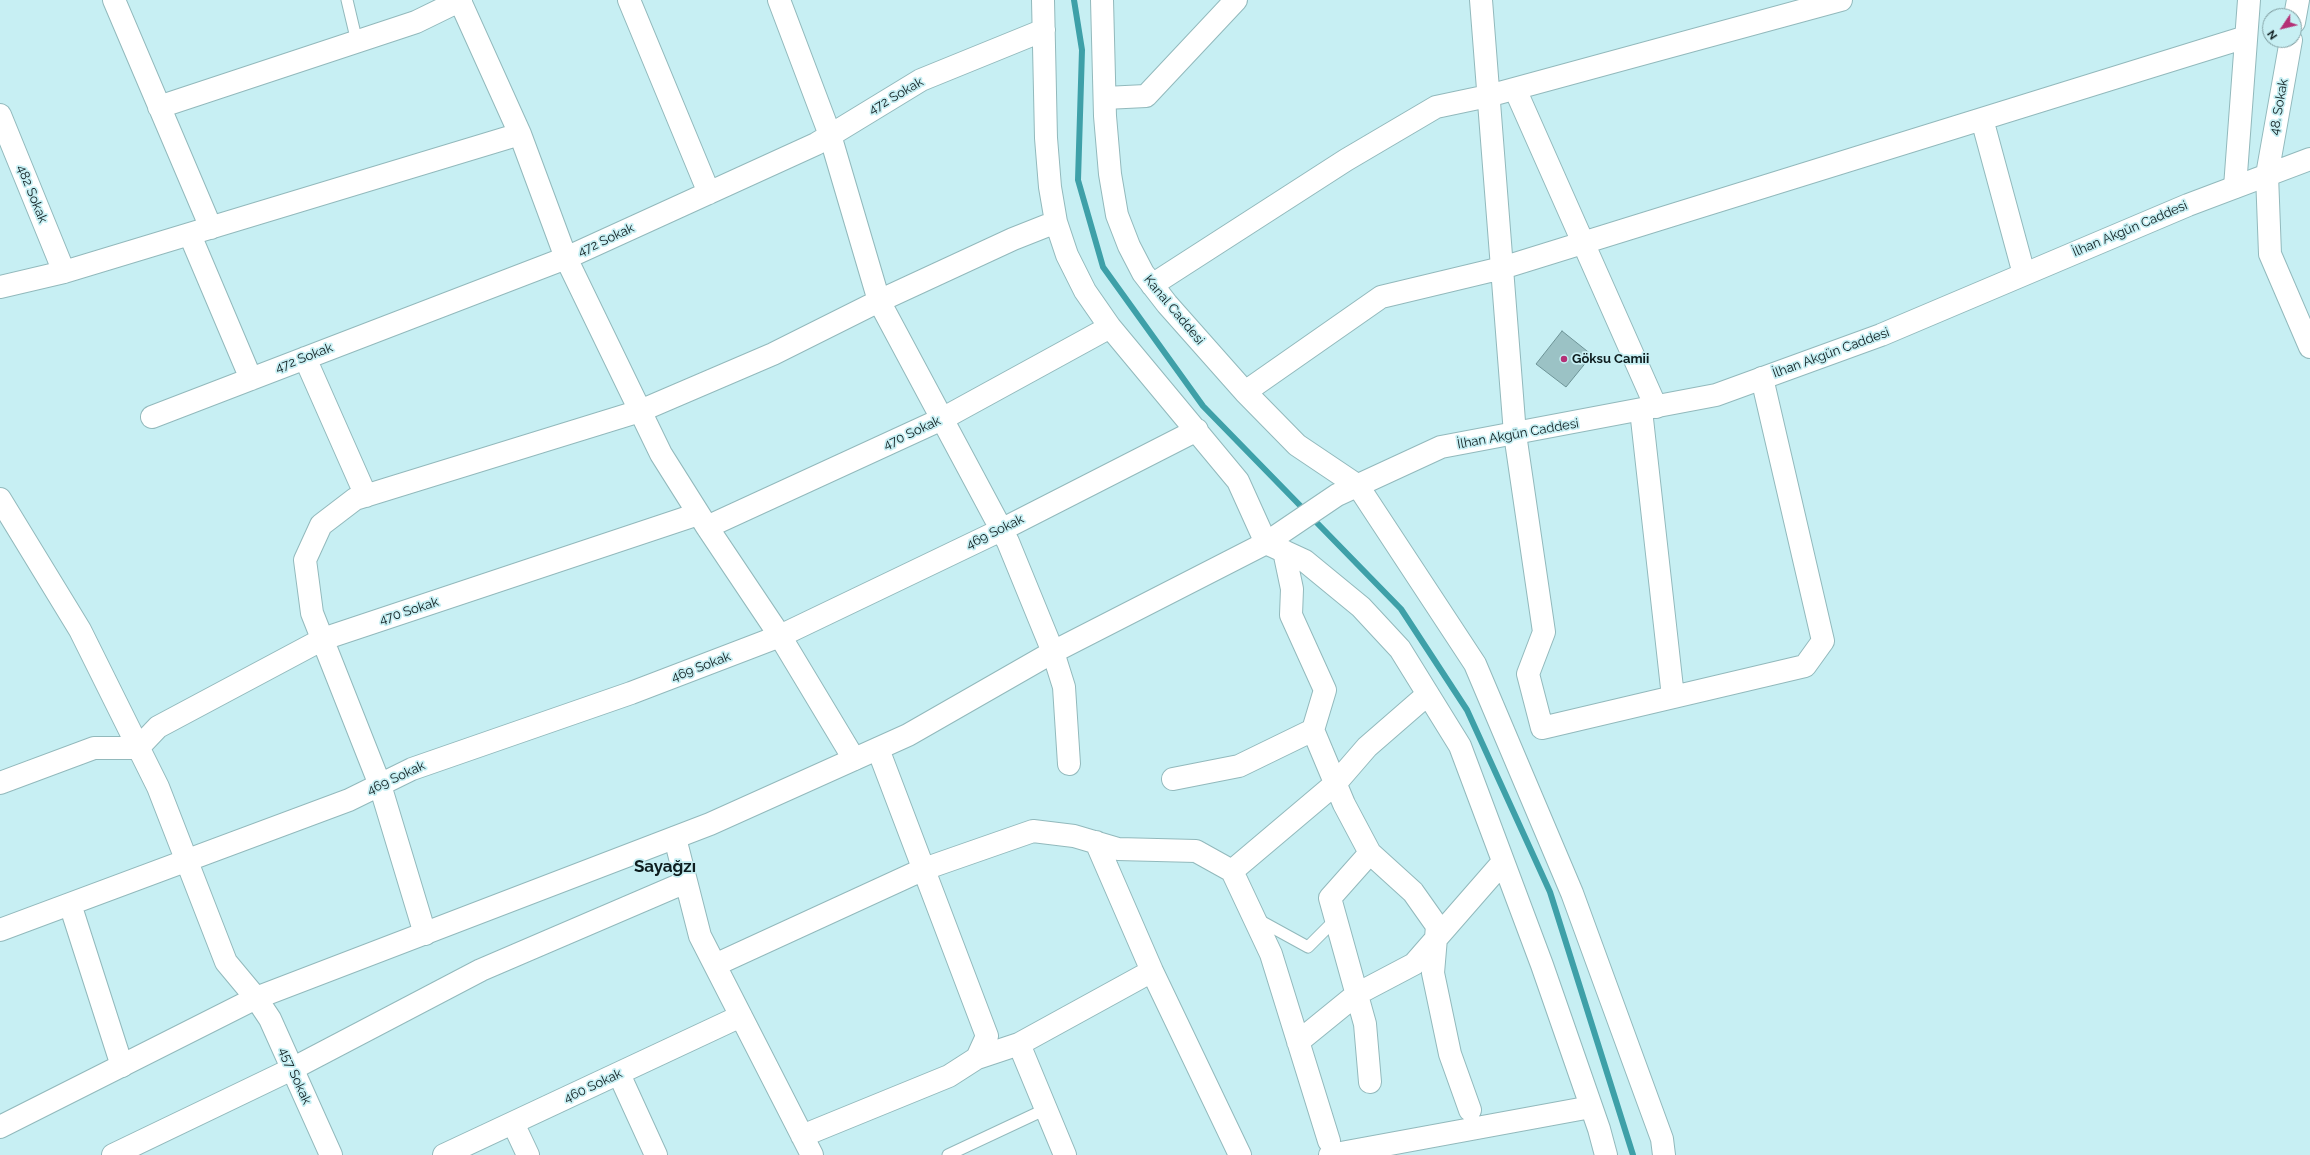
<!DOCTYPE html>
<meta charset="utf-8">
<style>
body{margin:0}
#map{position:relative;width:2310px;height:1155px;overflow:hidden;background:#c7eff3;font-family:Raleway,sans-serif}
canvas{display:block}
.north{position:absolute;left:2262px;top:8px;width:40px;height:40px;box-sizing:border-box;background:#c7eff3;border:1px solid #7d9b9e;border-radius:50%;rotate:235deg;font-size:11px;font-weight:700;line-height:16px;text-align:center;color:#0e1d1f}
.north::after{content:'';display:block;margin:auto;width:14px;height:18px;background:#b43076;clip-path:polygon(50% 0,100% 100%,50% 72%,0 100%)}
</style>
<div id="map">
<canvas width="2310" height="1155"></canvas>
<div class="north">N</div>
</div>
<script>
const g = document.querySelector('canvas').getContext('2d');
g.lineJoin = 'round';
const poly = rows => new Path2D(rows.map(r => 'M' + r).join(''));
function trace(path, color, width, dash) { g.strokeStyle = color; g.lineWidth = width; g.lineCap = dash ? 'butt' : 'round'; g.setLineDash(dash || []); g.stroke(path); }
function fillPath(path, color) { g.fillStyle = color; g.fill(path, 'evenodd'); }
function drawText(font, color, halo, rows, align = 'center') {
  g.font = font + ' Raleway,sans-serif'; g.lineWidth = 3.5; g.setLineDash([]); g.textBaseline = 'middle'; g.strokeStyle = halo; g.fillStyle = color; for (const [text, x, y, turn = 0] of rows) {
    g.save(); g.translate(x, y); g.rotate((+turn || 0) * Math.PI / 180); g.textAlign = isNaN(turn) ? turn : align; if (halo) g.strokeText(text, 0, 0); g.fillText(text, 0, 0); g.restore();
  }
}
trace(poly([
 [1074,0,1082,50,1078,180,1103,267,1203,406,1401,609,1467,710,1550,892,1633,1155]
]), '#3ea0a8', 6);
const building = poly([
 [1562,331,1592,355,1566,387,1536,364,1562,331]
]);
fillPath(building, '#9bc2c5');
trace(building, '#6d9396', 1);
const lane = poly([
 [347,0,357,42],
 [1257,919,1308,947,1336,919],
 [948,1155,1046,1109]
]);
const street = poly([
 [114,0,211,228],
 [629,0,709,193],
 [779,0,830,135,879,301,1008,542,1053,652,1064,687,1069,764],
 [1043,0,1046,138,1050,187,1056,222,1067,255,1085,291,1110,327,1238,481,1266,543,1305,561,1361,607,1400,649,1460,746,1542,965,1599,1129,1606,1155],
 [1102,0,1105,116,1110,174,1117,215,1129,246,1143,273,1167,304,1245,392,1297,445,1358,486,1475,664,1572,893,1662,1139,1664,1155],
 [1481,0,1515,434,1544,632,1528,674,1542,728,1805,666,1823,641,1762,378],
 [460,1,520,134,566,258,661,454,707,527,780,636,854,759],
 [1515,89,1656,407],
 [1105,98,1146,96,1236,0],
 [159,107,416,22,461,0],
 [0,115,64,272],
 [1982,119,2024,274],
 [2267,175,2270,254,2310,347],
 [2235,187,2249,0],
 [190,235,251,379],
 [1152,285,1346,160,1436,107,1488,96,1841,0],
 [0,287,64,272,520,134],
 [305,358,366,496],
 [1245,392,1381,297,1502,268,2246,37],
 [1641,410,1673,697],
 [152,417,566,258,816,144,921,80,1044,30],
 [0,499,80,630,158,787,226,962,256,998],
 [707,527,942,419,1110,327],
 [1284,551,1292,589,1291,615,1325,690,1313,730,1344,804,1370,853,1413,892,1437,926,1433,973,1450,1054,1470,1110],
 [1173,779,1239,766,1313,730],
 [0,783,94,748,138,748,158,727,323,639,698,514],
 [675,838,700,936,812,1155],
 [1096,842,1152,971,1240,1155],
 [1232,871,1335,784,1367,747,1428,694],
 [70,904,122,1066],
 [0,930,349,800,412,769,631,693,780,636,1001,530,1197,430],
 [425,934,380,785,312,613,305,560,321,525,355,499,640,411,773,354,879,301,1013,239,1056,222],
 [715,965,924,869,1033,831,1074,836,1118,849,1196,851,1232,871,1271,954,1329,1141],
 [1298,1042,1357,994,1414,964,1503,862],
 [1019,1044,1065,1155],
 [977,1058,1019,1044,1152,971],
 [619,1074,656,1155],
 [1370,1082,1365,1024,1330,898,1370,853],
 [513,1123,528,1155],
 [802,1136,949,1076,977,1058,987,1036,878,749],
 [113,1155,292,1069,481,970,686,882],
 [444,1155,741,1016],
 [1330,1155,1591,1107]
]);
const secondary = poly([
 [2294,22,2298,0],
 [2267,175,2291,40],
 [256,998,270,1019,331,1155],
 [0,1127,256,998,710,824,908,735,1053,652,1266,543,1337,495,1441,447,1716,395,1881,335,2188,205,2310,159]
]);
trace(lane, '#92b9bc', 13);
trace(street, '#92b9bc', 24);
trace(secondary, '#92b9bc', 24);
trace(lane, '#fff', 11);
trace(street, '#fff', 22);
trace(secondary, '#fff', 22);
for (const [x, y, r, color] of [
 [1564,359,4,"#b43076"]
]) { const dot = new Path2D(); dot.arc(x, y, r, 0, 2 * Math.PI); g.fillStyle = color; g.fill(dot); trace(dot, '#c7eff3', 1.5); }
drawText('13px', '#0e1d1f', '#c7eff3', [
 ["472 Sokak",896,96,-30],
 ["48. Sokak",2279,107,-80],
 ["482 Sokak",32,194,68],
 ["İlhan Akgün Caddesi",2130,229,-23],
 ["472 Sokak",606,240,-25],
 ["Kanal Caddesi",1174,310,50],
 ["İlhan Akgün Caddesi",1831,353,-20],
 ["472 Sokak",304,358,-21],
 ["470 Sokak",912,433,-25],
 ["İlhan Akgün Caddesi",1518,434,-10],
 ["469 Sokak",995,532,-26],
 ["470 Sokak",409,611,-18],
 ["469 Sokak",701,667,-21],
 ["469 Sokak",396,778,-25],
 ["457 Sokak",295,1076,66],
 ["460 Sokak",593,1086,-25]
]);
drawText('bold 13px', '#0e1d1f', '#c7eff3', [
 ["Göksu Camii",1572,359]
], 'left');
drawText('bold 17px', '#0e1d1f', '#c7eff3', [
 ["Sayağzı",665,867]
]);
</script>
